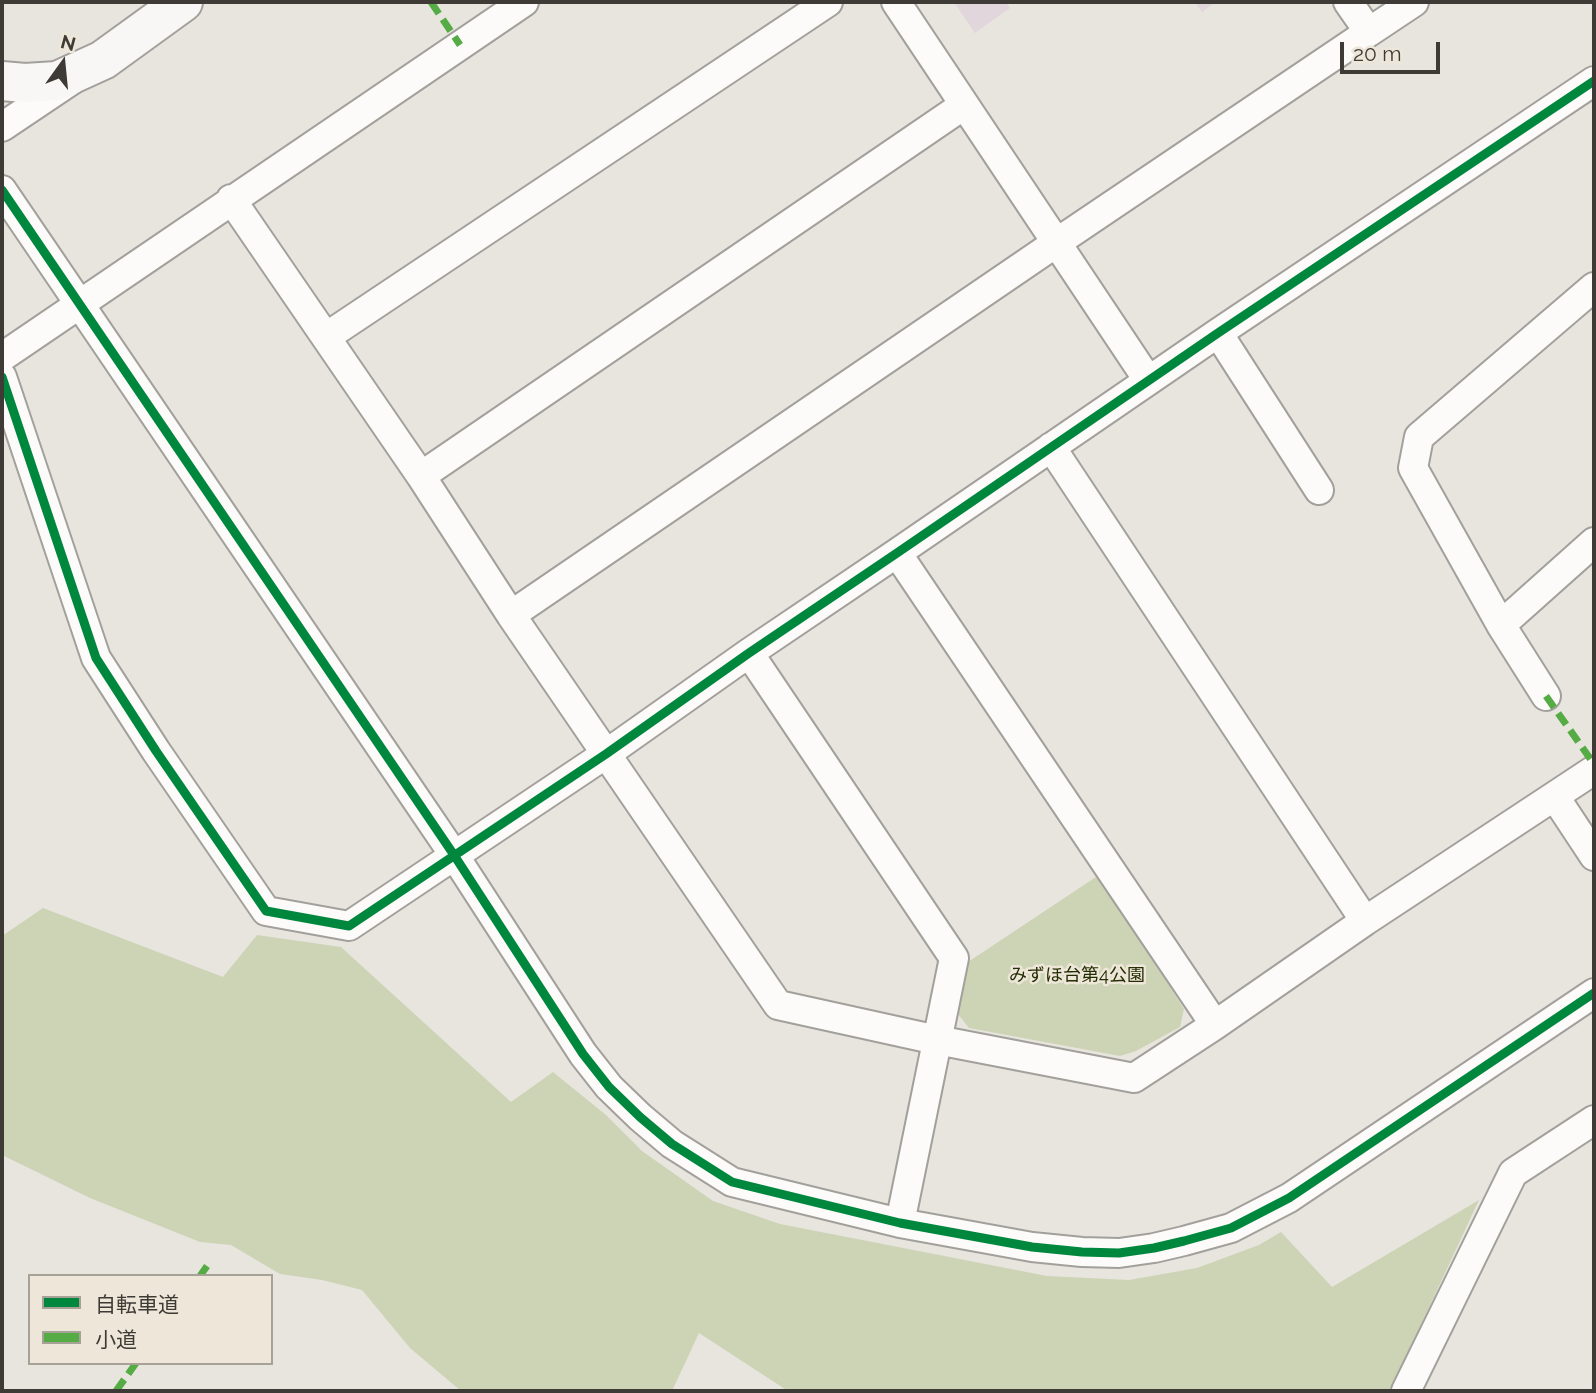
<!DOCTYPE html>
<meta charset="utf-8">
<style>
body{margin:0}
#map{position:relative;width:1596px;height:1393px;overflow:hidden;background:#e8e5de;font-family:Raleway,"Noto Sans JP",sans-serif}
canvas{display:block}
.frame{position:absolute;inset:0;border:4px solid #3e3b36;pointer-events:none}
.legend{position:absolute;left:28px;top:1274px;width:245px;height:91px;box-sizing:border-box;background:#ede6d9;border:2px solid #a7a298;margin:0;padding:9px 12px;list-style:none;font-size:21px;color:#3e3b36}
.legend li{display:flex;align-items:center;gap:14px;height:35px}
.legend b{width:35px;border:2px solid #a7a298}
.north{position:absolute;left:28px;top:28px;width:70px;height:70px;-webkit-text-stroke:5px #ede6d9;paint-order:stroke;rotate:15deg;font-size:19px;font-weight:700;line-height:28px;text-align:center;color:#3e3b36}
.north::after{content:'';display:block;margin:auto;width:24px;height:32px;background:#3e3b36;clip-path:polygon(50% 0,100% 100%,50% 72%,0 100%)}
.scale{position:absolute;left:1340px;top:42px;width:100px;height:32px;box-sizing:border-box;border:4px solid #3e3b36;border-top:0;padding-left:9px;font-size:21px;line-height:24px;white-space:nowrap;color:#3e3b36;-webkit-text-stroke:5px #ede6d9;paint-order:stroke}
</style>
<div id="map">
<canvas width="1596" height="1393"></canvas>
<div class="frame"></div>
<ul class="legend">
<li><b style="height:9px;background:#00873e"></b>自転車道</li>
<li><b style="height:9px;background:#55ac45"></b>小道</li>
</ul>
<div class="north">N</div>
<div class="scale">20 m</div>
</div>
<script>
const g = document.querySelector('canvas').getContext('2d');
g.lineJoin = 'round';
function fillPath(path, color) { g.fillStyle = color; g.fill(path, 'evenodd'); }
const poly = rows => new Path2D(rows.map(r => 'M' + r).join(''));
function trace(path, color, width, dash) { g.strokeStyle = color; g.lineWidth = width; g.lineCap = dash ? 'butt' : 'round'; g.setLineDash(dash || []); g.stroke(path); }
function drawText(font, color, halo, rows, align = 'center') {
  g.font = font + ' Raleway,"Noto Sans JP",sans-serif'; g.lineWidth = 5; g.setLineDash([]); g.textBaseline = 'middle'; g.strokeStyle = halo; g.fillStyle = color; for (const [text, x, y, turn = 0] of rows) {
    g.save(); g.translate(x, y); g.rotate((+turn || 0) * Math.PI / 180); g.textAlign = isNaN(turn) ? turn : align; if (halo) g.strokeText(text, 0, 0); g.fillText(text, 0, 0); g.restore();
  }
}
fillPath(poly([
 [1099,875,1184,1009,1180,1027,1136,1051,1120,1056,969,1028,954,1009,965,964],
 [43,908,223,977,257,935,341,947,511,1102,553,1072,606,1115,642,1151,713,1201,780,1224,1047,1276,1129,1280,1197,1268,1259,1245,1281,1232,1332,1287,1479,1200,1390,1391,788,1391,699,1333,672,1391,461,1391,410,1348,362,1290,322,1280,280,1274,231,1245,200,1242,90,1198,2,1155,2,936]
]), '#ccd4b5');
fillPath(poly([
 [954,2,1006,2,1010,8,975,33],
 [1195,2,1216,2,1202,12]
]), '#e0d6db');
const street = poly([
 [896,2,1148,380],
 [1348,2,1369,32,1414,2],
 [2,127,72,80],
 [2,190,454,855,583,1054,609,1087,640,1117,672,1144,732,1182,900,1223,1032,1247,1082,1252,1119,1253,1154,1248,1184,1241,1231,1228,1289,1198,1594,993],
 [231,199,421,476,511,615,778,1005,937,1040,1134,1078,1215,1025,1365,921,1594,770],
 [1218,333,1319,490],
 [326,337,828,2],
 [2,357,524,2],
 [2,377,96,658,156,751,266,911,349,926,606,754,749,653,897,553,1218,333,1594,81],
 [1051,447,1365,921],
 [421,476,964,105],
 [897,553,1215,1025],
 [511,615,1056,243,1369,32],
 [1501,625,1594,542],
 [749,653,954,958,900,1223],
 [1546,696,1501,625,1413,468,1419,437,1594,287],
 [1555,797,1594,856],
 [1406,1391,1513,1173,1594,1120]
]);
const secondary = poly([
 [2,81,25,83,57,81,103,60,183,2]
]);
trace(street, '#a2a09b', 32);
trace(secondary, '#a2a09b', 42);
trace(street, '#fcfbfa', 28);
trace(secondary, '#f9f7f6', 38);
trace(poly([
 [431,2,460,45],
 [1546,696,1594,764],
 [200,1276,207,1266],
 [116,1391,136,1363]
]), '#55ac45', 7, [14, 7]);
trace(poly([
 [2,190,454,855,583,1054,609,1087,640,1117,672,1144,732,1182,900,1223,1032,1247,1082,1252,1119,1253,1154,1248,1184,1241,1231,1228,1289,1198,1594,993],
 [2,377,96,658,156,751,266,911,349,926,606,754,749,653,897,553,1218,333,1594,81]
]), '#00873e', 9);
drawText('18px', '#232f02', '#ede6d9', [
 ["みずほ台第4公園",1077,976]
]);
</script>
